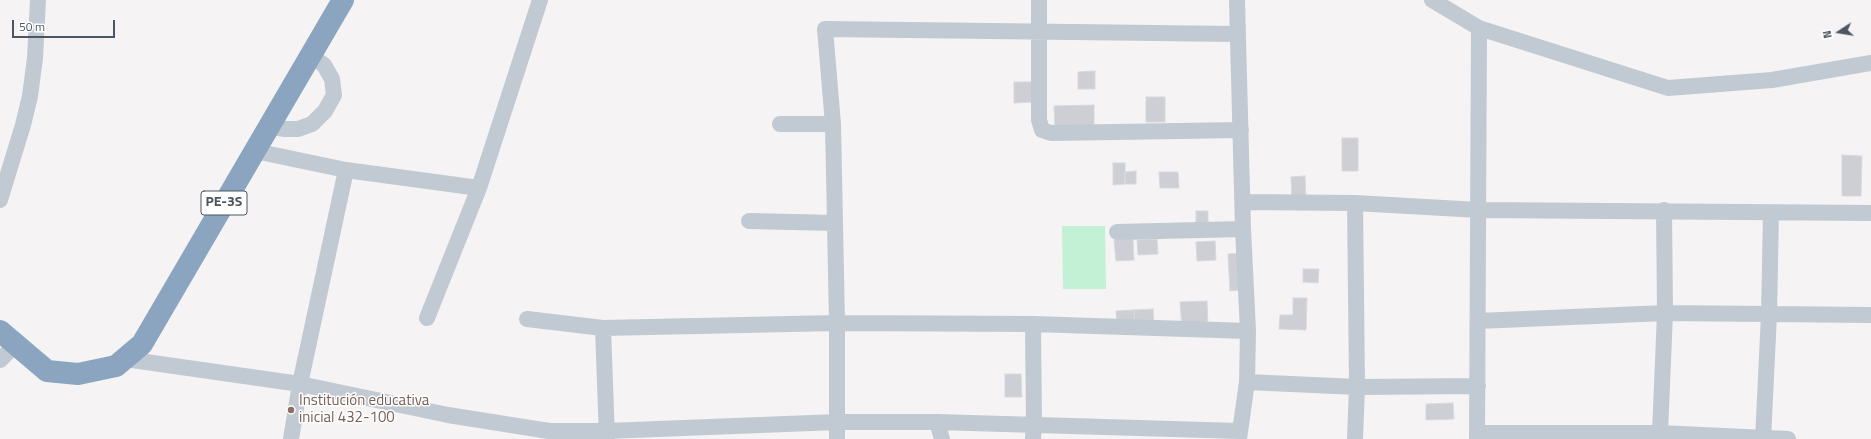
<!DOCTYPE html>
<meta charset="utf-8">
<style>
body{margin:0}
#map{position:relative;width:1871px;height:439px;overflow:hidden;background:#f5f3f3;font-family:"Titillium Web",sans-serif}
canvas{display:block}
.north{position:absolute;left:1819px;top:12px;width:40px;height:40px;-webkit-text-stroke:3px #fff;paint-order:stroke;rotate:258deg;font-size:11px;font-weight:700;line-height:16px;text-align:center;color:#4a5661}
.north::after{content:'';display:block;margin:auto;width:14px;height:18px;background:#4a5661;clip-path:polygon(50% 0,100% 100%,50% 72%,0 100%)}
.scale{position:absolute;left:12px;top:20px;width:103px;height:18px;box-sizing:border-box;border:2px solid #4a5661;border-top:0;padding-left:5px;font-size:12px;line-height:14px;white-space:nowrap;color:#4a5661;-webkit-text-stroke:3px #fff;paint-order:stroke}
</style>
<div id="map">
<canvas width="1871" height="439"></canvas>
<div class="north">N</div>
<div class="scale">50 m</div>
</div>
<script>
const g = document.querySelector('canvas').getContext('2d');
g.lineJoin = 'round';
function fillPath(path, color) { g.fillStyle = color; g.fill(path, 'evenodd'); }
const poly = rows => new Path2D(rows.map(r => 'M' + r).join(''));
function trace(path, color, width, dash) { g.strokeStyle = color; g.lineWidth = width; g.lineCap = dash ? 'butt' : 'round'; g.setLineDash(dash || []); g.stroke(path); }
function drawText(font, color, halo, rows, align = 'center') {
  g.font = font + ' "Titillium Web",sans-serif'; g.lineWidth = 3; g.setLineDash([]); g.textBaseline = 'middle'; g.strokeStyle = halo; g.fillStyle = color; for (const [text, x, y, turn = 0] of rows) {
    g.save(); g.translate(x, y); g.rotate((+turn || 0) * Math.PI / 180); g.textAlign = isNaN(turn) ? turn : align; if (halo) g.strokeText(text, 0, 0); g.fillText(text, 0, 0); g.restore();
  }
}
fillPath(poly([
 [1062,226,1105,226,1106,289,1063,289]
]), '#c3f1d5');
const building = poly([
 [1095,71,1095,89,1078,89,1078,72,1095,71],
 [1014,82,1032,82,1033,102,1014,103,1014,82],
 [1146,97,1165,97,1165,122,1146,122,1146,97],
 [1094,105,1094,128,1055,129,1054,106,1094,105],
 [1342,138,1358,138,1358,171,1342,171,1342,138],
 [1842,155,1862,156,1861,196,1842,196,1842,155],
 [1113,163,1125,163,1125,184,1113,185,1113,163],
 [1136,171,1136,184,1125,184,1125,172,1136,171],
 [1159,172,1178,172,1179,188,1160,188,1159,172],
 [1305,176,1306,200,1292,201,1291,177,1305,176],
 [1196,211,1208,211,1208,228,1196,228,1196,211],
 [1133,239,1134,260,1116,261,1114,240,1133,239],
 [1157,239,1158,254,1138,255,1137,240,1157,239],
 [1215,241,1216,260,1197,261,1196,242,1215,241],
 [1240,253,1242,290,1230,291,1228,254,1240,253],
 [1303,269,1319,269,1318,283,1303,282,1303,269],
 [1293,298,1307,298,1306,330,1279,329,1280,315,1293,315,1293,298],
 [1207,301,1208,326,1182,328,1180,302,1207,301],
 [1153,309,1154,324,1135,325,1134,310,1153,309],
 [1134,310,1135,325,1117,326,1116,311,1134,310],
 [1005,374,1021,374,1022,397,1005,397,1005,374],
 [1453,403,1454,419,1426,420,1426,404,1453,403]
]);
fillPath(building, '#cdcfd5');
trace(building, '#d7d9de', 1);
trace(poly([
 [1039,0,1039,120,1042,130,1051,133,1241,130],
 [1237,0,1243,229,1248,331,1247,382,1239,439],
 [1432,0,1479,28,1668,88,1772,80,1871,63],
 [780,124,833,124],
 [268,126,285,129,298,129,312,124,325,111,334,95,332,79,324,65,310,55],
 [255,151,346,170,479,188,427,318],
 [479,188,540,0],
 [0,200,23,125,30,96,35,58,38,0],
 [1243,202,1355,203,1479,210,1871,213],
 [1355,203,1357,387,1355,439],
 [749,221,835,223],
 [1117,232,1243,229],
 [527,319,603,328,837,323,1033,324,1248,331],
 [1478,321,1665,313,1871,315],
 [603,328,607,439],
 [125,359,300,384,448,415,549,431,607,431,837,422,937,422,1239,431],
 [0,360,15,345],
 [1247,382,1357,387,1478,386],
 [937,422,942,439],
 [1477,433,1660,433,1788,439],
 [1660,433,1665,313,1664,210],
 [291,439,300,384,346,170],
 [837,439,837,323,833,124,825,29,1237,34],
 [1033,439,1034,425,1033,324],
 [1477,439,1479,28],
 [1763,439,1769,315,1771,212]
]), '#c1cad2', 16);
trace(poly([
 [0,331,47,371,78,374,116,366,142,344,343,0]
]), '#8ba5c1', 22);
for (const [x, y, r, color] of [
 [291,410,4,"#8d6e63"]
]) { const dot = new Path2D(); dot.arc(x, y, r, 0, 2 * Math.PI); g.fillStyle = color; g.fill(dot); trace(dot, '#fff', 1.5); }
for (const [x, y, w] of [
 [224,203,46]
]) { const box = new Path2D(); box.roundRect(x - w / 2, y - 12, w, 24, 3); g.fillStyle = '#fff'; g.fill(box); trace(box, '#4a5661', 1); }
drawText('bold 14px', '#4a5661', null, [
 ["PE-3S",224,203]
]);
drawText('15px', '#785e54', '#fff', [
 ["Institución educativa",299,401],
 ["inicial 432-100",299,418]
], 'left');
</script>
